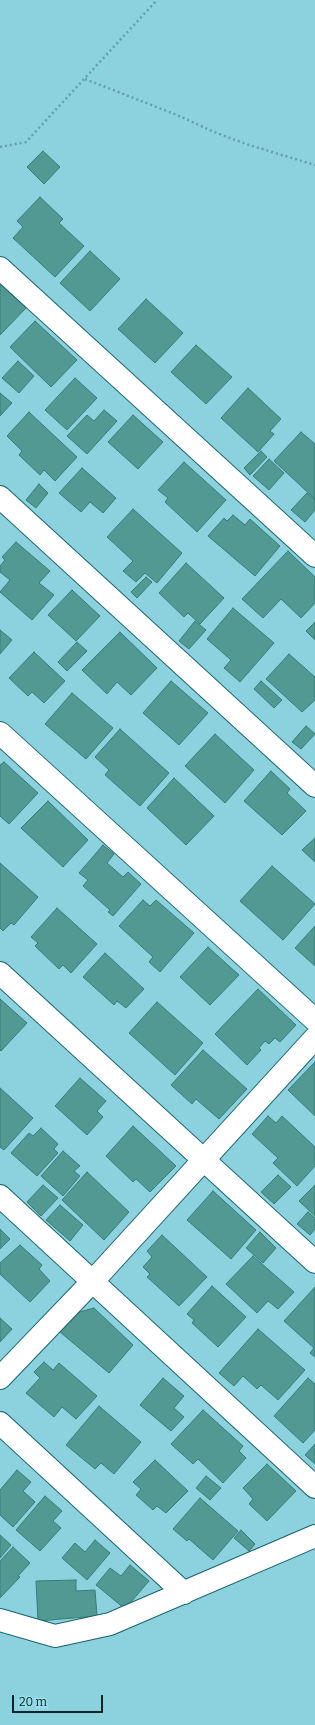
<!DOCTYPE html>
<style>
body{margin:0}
#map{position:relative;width:315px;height:1725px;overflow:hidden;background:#8cd2de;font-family:Bitter,serif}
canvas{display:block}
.scale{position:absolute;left:12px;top:1695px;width:91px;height:18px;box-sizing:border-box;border:2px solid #08262a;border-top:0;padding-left:5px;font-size:12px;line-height:14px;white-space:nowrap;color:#08262a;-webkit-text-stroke:3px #99dfeb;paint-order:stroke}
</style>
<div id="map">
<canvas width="315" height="1725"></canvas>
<div class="scale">20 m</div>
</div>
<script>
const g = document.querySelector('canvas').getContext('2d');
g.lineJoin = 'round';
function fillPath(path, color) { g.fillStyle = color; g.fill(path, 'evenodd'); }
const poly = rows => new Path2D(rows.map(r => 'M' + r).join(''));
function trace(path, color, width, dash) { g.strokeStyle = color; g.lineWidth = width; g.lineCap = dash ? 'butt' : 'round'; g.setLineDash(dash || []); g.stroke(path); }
const building = poly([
 [43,151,60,167,44,184,27,167,43,151],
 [40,197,63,219,59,223,84,246,55,277,13,238,23,227,17,221,40,197],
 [90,251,120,279,90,311,60,283,90,251],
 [0,284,26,308,0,335,0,284],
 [146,299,183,333,155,363,118,329,146,299],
 [35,321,77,360,51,387,10,347,35,321],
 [196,345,232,377,206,404,171,372,196,345],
 [18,361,34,376,19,393,2,378,18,361],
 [75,378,97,398,67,430,45,410,75,378],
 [248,388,281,419,270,431,274,434,258,452,221,418,248,388],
 [0,393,12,403,0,416,0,393],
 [104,410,117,421,87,454,67,436,87,415,94,421,104,410],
 [29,412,77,457,55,481,44,470,40,475,19,455,22,451,7,436,29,412],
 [133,415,163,442,138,469,108,442,133,415],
 [301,432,315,444,315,499,274,461,301,432],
 [261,451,267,457,250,475,244,468,261,451],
 [269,459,284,473,269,490,253,476,269,459],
 [184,462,226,500,197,532,165,502,168,498,158,490,184,462],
 [82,468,116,498,103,513,90,502,81,512,59,493,82,468],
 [39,484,48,493,36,508,26,500,39,484],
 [307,493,315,500,315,510,305,522,291,510,307,493],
 [133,509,182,553,157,583,145,573,136,582,123,571,133,561,107,537,133,509],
 [233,515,245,525,250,519,280,546,255,576,208,536,224,518,227,521,233,515],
 [16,542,50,571,39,583,54,595,32,620,0,592,10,580,0,572,0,566,5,560,2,557,16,542],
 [288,551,315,577,315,603,301,618,281,599,263,618,242,599,288,551],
 [186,563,224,598,200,624,188,613,184,617,159,593,186,563],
 [146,577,152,582,137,598,131,592,146,577],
 [72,590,100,616,76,641,48,615,72,590],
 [233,608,274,643,240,682,224,668,231,660,207,639,233,608],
 [195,621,206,630,189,649,179,641,195,621],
 [315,622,315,640,306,631,315,622],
 [0,630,12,640,0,654,0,630],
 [120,632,157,668,131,695,117,682,107,694,82,670,120,632],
 [77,642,87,651,67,671,58,662,77,642],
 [34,652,65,681,44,703,32,692,28,696,9,678,34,652],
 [289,654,315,677,315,700,302,712,266,679,289,654],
 [171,681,208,713,179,745,143,713,171,681],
 [261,681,282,700,274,708,254,689,261,681],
 [72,693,113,728,86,759,45,724,72,693],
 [306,726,315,734,301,749,292,742,306,726],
 [120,729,169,773,140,806,105,775,109,770,95,757,120,729],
 [215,734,254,770,225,803,185,766,215,734],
 [4,762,38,793,9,824,0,816,0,765,4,762],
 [271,771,290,789,287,793,306,811,282,835,244,801,271,771],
 [174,778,214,816,186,845,147,808,174,778],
 [48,801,88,840,63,867,21,828,48,801],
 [315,838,315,862,302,850,315,838],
 [103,845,114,854,107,863,123,877,128,872,141,884,113,916,108,912,110,910,83,886,88,880,79,873,103,845],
 [0,863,38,897,14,925,11,923,3,931,0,928,0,863],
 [272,866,315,904,283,940,240,901,272,866],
 [143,900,150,906,156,900,194,933,160,972,149,962,153,957,119,926,143,900],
 [57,908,97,944,71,973,63,965,59,969,35,946,38,943,31,937,57,908],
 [315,926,315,966,295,948,315,926],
 [208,947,239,975,210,1005,180,977,208,947],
 [105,953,144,989,126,1008,117,1001,114,1005,83,977,105,953],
 [258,989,296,1025,280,1042,275,1038,269,1044,265,1041,259,1048,261,1050,247,1065,215,1034,258,989],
 [0,999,27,1023,1,1051,0,1050,0,999],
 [157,1002,203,1043,175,1075,129,1033,157,1002],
 [203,1050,247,1089,219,1119,196,1099,192,1104,171,1085,203,1050],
 [315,1062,315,1116,288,1090,315,1062],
 [80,1078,106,1101,97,1111,103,1117,87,1135,55,1106,80,1078],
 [0,1088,33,1118,4,1150,0,1147,0,1088],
 [268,1116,276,1123,282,1116,315,1147,315,1166,297,1186,273,1163,278,1158,252,1134,268,1116],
 [133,1126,176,1166,150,1192,136,1179,133,1182,106,1156,133,1126],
 [41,1128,58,1144,54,1149,58,1153,37,1176,11,1153,29,1133,33,1136,41,1128],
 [63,1151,80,1166,74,1171,80,1176,63,1196,41,1176,63,1151],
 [87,1172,129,1212,104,1240,62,1200,87,1172],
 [278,1175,291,1187,274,1204,261,1192,278,1175],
 [43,1185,58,1198,41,1216,27,1202,43,1185],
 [315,1185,315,1216,299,1201,315,1185],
 [213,1191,256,1230,231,1259,187,1220,213,1191],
 [60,1205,83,1225,70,1241,46,1220,60,1205],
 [308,1212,315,1218,315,1229,310,1235,297,1224,308,1212],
 [0,1229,10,1239,0,1249,0,1229],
 [260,1232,276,1248,263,1263,246,1248,260,1232],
 [162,1235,207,1277,179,1306,147,1277,150,1274,143,1267,152,1257,147,1251,162,1235],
 [20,1245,42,1265,39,1269,50,1281,30,1302,0,1274,0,1263,20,1245],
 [253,1256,294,1292,278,1309,268,1301,257,1313,226,1284,253,1256],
 [212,1286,246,1317,218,1347,192,1323,194,1320,187,1314,212,1286],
 [315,1287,315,1357,310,1353,314,1348,284,1321,315,1287],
 [94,1308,133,1345,109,1373,60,1332,76,1313,94,1308],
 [0,1318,12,1329,0,1342,0,1318],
 [258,1329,305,1370,278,1400,261,1385,257,1389,243,1376,234,1386,219,1373,258,1329],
 [44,1362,53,1370,59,1363,97,1396,76,1419,62,1407,54,1417,26,1393,40,1378,34,1372,44,1362],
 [163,1378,184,1396,174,1408,184,1417,171,1431,140,1405,163,1378],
 [308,1378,315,1384,315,1430,303,1443,274,1416,308,1378],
 [99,1406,141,1442,114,1474,101,1463,95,1469,66,1445,99,1406],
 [203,1410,243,1446,239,1451,246,1458,223,1483,198,1459,193,1464,171,1444,203,1410],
 [315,1444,315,1464,305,1455,315,1444],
 [155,1460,188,1491,166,1513,157,1506,153,1510,136,1495,141,1489,133,1482,155,1460],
 [267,1464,296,1491,267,1521,249,1504,253,1499,243,1488,267,1464],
 [17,1470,31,1482,23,1491,35,1502,13,1527,0,1515,0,1490,17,1470],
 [206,1476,221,1488,210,1500,196,1488,206,1476],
 [45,1496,62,1511,53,1521,61,1528,40,1551,16,1530,45,1496],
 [200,1498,238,1531,213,1560,189,1539,187,1541,173,1529,200,1498],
 [241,1530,255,1544,249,1551,234,1538,241,1530],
 [0,1535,11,1545,0,1558,0,1535],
 [95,1540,110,1553,87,1580,62,1558,75,1543,85,1552,95,1540],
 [13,1547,30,1563,18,1576,20,1577,0,1598,0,1561,13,1547],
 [130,1565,149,1581,125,1609,96,1585,110,1568,121,1576,130,1565],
 [76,1580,76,1591,95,1590,97,1616,38,1621,36,1581,76,1580]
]);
fillPath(building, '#529893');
trace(building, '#367d78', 1);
const minor = poly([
 [0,268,315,556],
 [0,497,315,786],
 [0,733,315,1020],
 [0,973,315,1262],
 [0,1196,315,1487],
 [0,1378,93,1281,315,1038],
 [0,1423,184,1593],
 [0,1620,55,1636,110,1624,315,1536]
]);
trace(minor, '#17636d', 24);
trace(poly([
 [85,79,177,115,214,132,249,145,315,165],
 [0,147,26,142,157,0]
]), '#649ea8', 2.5, [2, 3]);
trace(minor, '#fff', 22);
</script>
